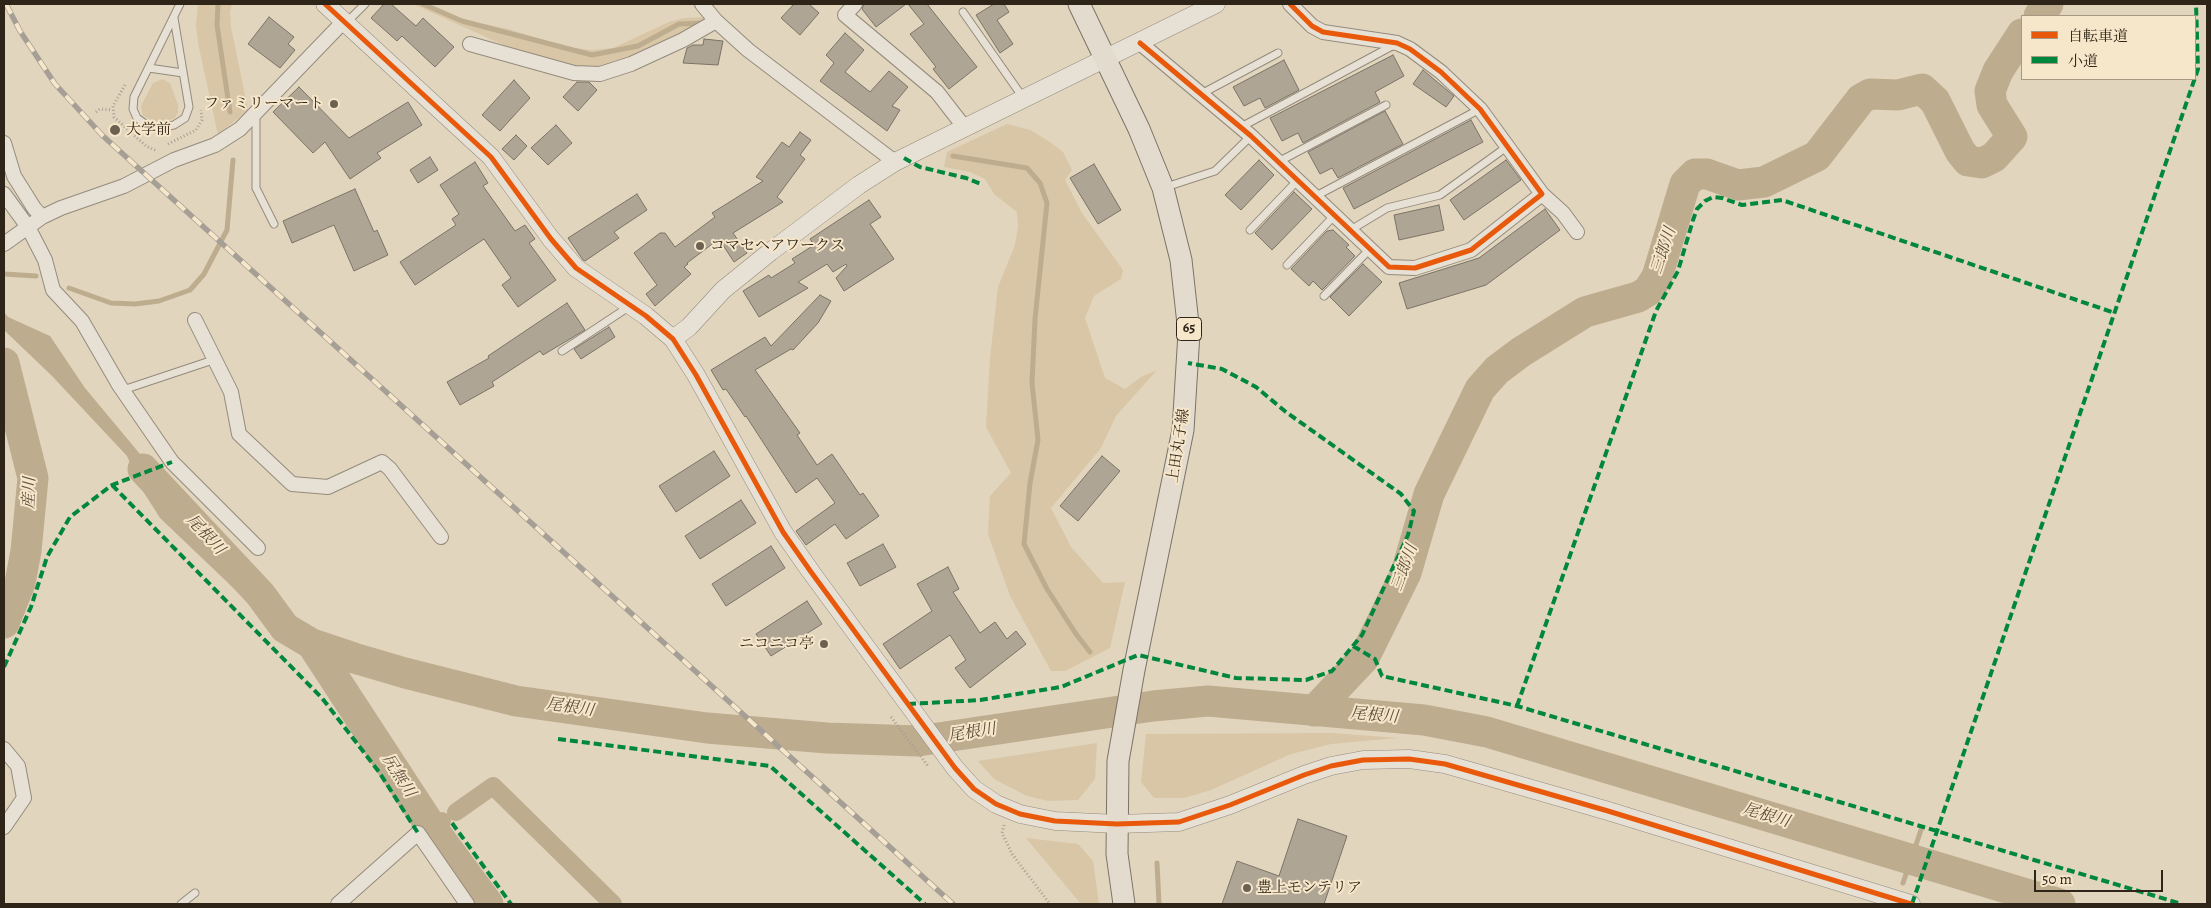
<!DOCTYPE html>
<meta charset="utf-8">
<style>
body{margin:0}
#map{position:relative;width:2211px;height:908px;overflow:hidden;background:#e2d5bd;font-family:Alegreya,"Noto Serif JP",serif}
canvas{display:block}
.frame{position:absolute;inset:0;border:5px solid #2e2418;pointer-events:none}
.legend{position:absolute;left:2021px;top:15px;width:175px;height:65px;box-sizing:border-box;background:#f6e6ca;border:1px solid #a69883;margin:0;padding:6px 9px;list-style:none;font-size:15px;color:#2e2418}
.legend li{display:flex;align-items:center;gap:10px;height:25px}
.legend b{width:25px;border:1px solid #a69883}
.scale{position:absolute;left:2034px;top:870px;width:129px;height:22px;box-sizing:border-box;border:2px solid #2e2418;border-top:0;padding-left:6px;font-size:15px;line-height:18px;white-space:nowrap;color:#2e2418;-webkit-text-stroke:4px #f6e6ca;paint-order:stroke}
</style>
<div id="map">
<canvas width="2211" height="908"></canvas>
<div class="frame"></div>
<ul class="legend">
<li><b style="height:6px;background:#e8590c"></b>自転車道</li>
<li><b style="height:6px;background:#00873e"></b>小道</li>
</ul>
<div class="scale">50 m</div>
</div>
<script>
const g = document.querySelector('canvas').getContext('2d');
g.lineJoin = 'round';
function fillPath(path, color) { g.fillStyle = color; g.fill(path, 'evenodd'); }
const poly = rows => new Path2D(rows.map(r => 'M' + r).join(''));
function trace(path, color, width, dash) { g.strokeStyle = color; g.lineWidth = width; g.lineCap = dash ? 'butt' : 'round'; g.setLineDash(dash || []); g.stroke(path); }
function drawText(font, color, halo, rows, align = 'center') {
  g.font = font + ' Alegreya,"Noto Serif JP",serif'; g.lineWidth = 4; g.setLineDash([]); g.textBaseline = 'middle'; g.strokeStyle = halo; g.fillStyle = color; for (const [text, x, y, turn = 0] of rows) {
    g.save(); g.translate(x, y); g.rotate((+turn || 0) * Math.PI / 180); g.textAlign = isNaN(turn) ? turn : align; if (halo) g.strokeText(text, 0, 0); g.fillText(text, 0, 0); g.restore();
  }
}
fillPath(poly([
 [198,4,232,4,230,12,231,27,248,110,218,135,198,43,196,26],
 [413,4,427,4,462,19,508,29,568,47,592,50,613,48,669,22,684,18,703,17,707,21,607,69,579,69,512,49],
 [162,79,170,83,178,105,178,113,174,119,155,122,143,116,141,106,153,83],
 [1007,124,1030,130,1047,140,1063,152,1072,170,1065,180,1082,213,1123,270,1121,279,1094,296,1085,318,1105,378,1125,389,1141,377,1157,370,1116,416,1101,448,1051,508,1071,547,1103,583,1125,582,1110,648,1065,671,1051,671,1010,596,988,534,990,496,1011,473,986,427,990,358,998,287,1015,245,1018,226,1017,212,994,194,985,179,970,172,944,167,947,152],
 [1332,733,1398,738,1331,744,1291,754,1211,790,1184,798,1154,798,1141,782,1146,734],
 [1097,743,1095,779,1078,800,1048,801,1027,796,994,779,978,761],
 [1026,838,1078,844,1093,861,1099,904,1081,904]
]), '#d8c6a6');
fillPath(poly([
 [4,312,8,317,50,336,85,388,165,484,180,519,208,545,221,563,253,591,269,611,312,644,290,642,160,518,141,488,127,456,52,376,4,330]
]), '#beac8f');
trace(poly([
 [218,4,217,25,230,112],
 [423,4,462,21,592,55,638,46,679,24,704,23],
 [953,156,1027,168,1040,183,1047,203,1035,319,1032,383,1038,440,1030,483,1024,544,1047,589,1076,634,1090,652],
 [4,274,36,276],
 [69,288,111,303,135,304,159,301,190,290,204,274,227,230,233,160],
 [1157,863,1159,904],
 [1903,883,1921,830]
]), '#beac8f', 5);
trace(poly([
 [456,812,493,786,613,904],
 [432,828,442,821]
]), '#beac8f', 18);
trace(poly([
 [2039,16,2048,4],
 [4,363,33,478,26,551,20,583,4,623],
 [143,469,260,594,285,628,312,644,354,658,405,673,516,701,707,728,827,738,918,741,1153,706,1208,701,1424,720,1487,732,2060,904],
 [312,644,432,828,488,904],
 [1314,711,1364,658,1406,573,1429,494,1480,389,1497,370,1521,352,1585,312,1638,297,1648,291,1657,277,1685,184,1695,174,1707,174,1738,185,1764,182,1817,156,1861,99,1870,94,1898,95,1922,89,1935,101,1960,151,1968,161,1982,163,1994,157,2012,137,1992,105,1990,91,1998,71,2022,34]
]), '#beac8f', 31);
const building = poly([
 [384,4,391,4,416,26,423,18,454,47,435,67,402,36,397,41,371,18,384,4],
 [794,4,809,4,819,13,800,35,781,18,794,4],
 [864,4,906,4,876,27,862,9,864,4],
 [908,4,927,4,977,67,949,89,933,69,936,67,910,34,924,24,908,4],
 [994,4,1004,4,1009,12,997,20,1013,44,1000,53,976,15,994,4],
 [269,17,294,37,288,44,295,50,280,68,248,44,269,17],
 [845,33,864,50,845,72,870,92,889,71,908,87,892,106,900,110,887,131,820,81,834,63,826,55,845,33],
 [704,39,723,41,718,65,683,63,687,48,693,45,703,45,704,39],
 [1393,55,1404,76,1375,92,1380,102,1303,143,1298,133,1282,141,1270,118,1393,55],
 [1284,60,1299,90,1265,108,1260,98,1244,106,1233,87,1284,60],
 [1423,70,1454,96,1446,107,1413,84,1423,70],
 [514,80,530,98,500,131,482,115,514,80],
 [577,82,589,82,597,90,578,111,563,97,577,82],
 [299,87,349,138,408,102,422,125,377,153,381,158,350,179,325,142,313,153,273,112,299,87],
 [1385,111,1403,144,1338,178,1332,168,1320,174,1308,152,1385,111],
 [1471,120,1483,142,1354,209,1343,188,1471,120],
 [556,125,572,143,548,165,531,148,556,125],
 [800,132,811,140,800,155,805,159,777,197,783,202,733,233,747,253,734,262,719,239,687,263,688,264,684,267,691,274,655,306,646,294,657,285,634,253,660,233,665,233,675,247,715,217,712,213,763,181,756,177,782,142,789,147,800,132],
 [516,135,527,146,514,160,502,149,516,135],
 [430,157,438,170,418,183,410,170,430,157],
 [1259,160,1274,175,1241,210,1225,195,1259,160],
 [1506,160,1521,180,1464,220,1450,200,1506,160],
 [475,162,488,183,483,186,515,231,525,225,535,239,529,243,556,280,518,307,502,285,511,278,484,239,415,285,400,262,456,225,452,219,459,214,440,185,475,162],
 [1094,164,1121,210,1098,224,1070,178,1094,164],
 [355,189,374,232,377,230,388,255,354,271,334,225,292,243,283,221,355,189],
 [1294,192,1312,209,1272,250,1255,233,1294,192],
 [637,194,647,210,614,232,619,238,585,261,583,260,568,238,637,194],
 [869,200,881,217,870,224,894,259,844,291,836,278,847,266,846,264,833,272,827,264,798,282,808,288,759,317,743,291,769,275,771,278,795,263,792,259,814,245,810,239,869,200],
 [1439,205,1444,230,1399,240,1394,215,1439,205],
 [1545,209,1560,230,1486,285,1407,309,1399,283,1479,258,1545,209],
 [1333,230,1349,245,1346,247,1355,256,1322,290,1313,281,1309,286,1291,269,1327,231,1333,230],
 [1363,264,1382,282,1349,316,1330,297,1363,264],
 [820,295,831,301,818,323,793,350,791,349,755,370,800,433,797,435,817,465,832,454,860,495,863,493,879,516,846,539,835,524,806,545,796,531,835,503,817,478,796,493,746,416,745,417,726,389,723,390,711,370,765,337,771,346,820,295],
 [567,303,585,330,543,355,540,351,492,382,494,386,460,405,447,382,489,358,488,356,567,303],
 [609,327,615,337,581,359,574,349,609,327],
 [714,451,730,476,676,512,659,486,714,451],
 [1102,456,1120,471,1078,521,1060,506,1102,456],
 [741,500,756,523,700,559,685,536,741,500],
 [883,544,896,567,860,586,847,563,883,544],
 [771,546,785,568,726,606,712,584,771,546],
 [948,567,959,589,953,592,980,633,995,622,1007,639,1016,631,1026,644,970,688,955,668,966,660,950,635,900,669,883,644,932,611,917,584,948,567],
 [807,601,822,624,771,656,756,634,807,601],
 [1298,819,1347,836,1324,904,1222,904,1237,861,1279,876,1298,819]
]);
fillPath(building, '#aea595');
trace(building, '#7b7366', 1);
const service = poly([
 [963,12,1024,99],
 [174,18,189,107,185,118,174,125,157,128,148,126,137,118,133,109,134,97,180,4],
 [346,23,365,4],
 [149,68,183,73],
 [1203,93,1278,53],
 [256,114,256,188,274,224],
 [1241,127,1394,45],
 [1278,162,1386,105],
 [1166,187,1215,171,1251,136],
 [1314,197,1480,109],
 [1250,230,1297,181],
 [1349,231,1387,208,1440,195,1508,146],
 [1287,265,1334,216],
 [1324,296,1369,250],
 [562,351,630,306],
 [123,390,216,359],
 [181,904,195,893]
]);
const minor = poly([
 [702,4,716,21,748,50,895,162],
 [855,4,845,15,937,92,965,128],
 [1140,43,1251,136,1389,267,1415,268,1471,250,1542,194,1480,109,1441,72,1410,49,1397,43,1323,32,1312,26,1290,4],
 [470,44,574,73,600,74,631,64,683,40,716,21],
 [4,143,14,176,34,208,42,217],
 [4,194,28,227,45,260,53,290,82,321,119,385,172,462,258,548],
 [1542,194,1563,213,1577,232],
 [4,244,42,217,61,208,124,186,174,160,215,145,240,129,344,21],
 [195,320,231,392,239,434,292,484,328,487,382,462,390,469,441,537],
 [4,749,18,766,24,798,4,827],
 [338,904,418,833,467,904]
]);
const tertiary = poly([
 [325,4,491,157,551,239,576,268,646,316,673,339,696,375,783,532,811,572,955,768,974,789,996,804,1020,814,1055,821,1117,824,1179,822,1230,805,1304,775,1331,766,1363,760,1409,759,1445,764,1608,811,1911,904],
 [673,339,689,327,723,290,770,252,859,185,895,162,1216,4]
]);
const primary = poly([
 [1079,4,1139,129,1163,188,1181,260,1189,333,1183,430,1134,670,1118,761,1117,854,1124,904]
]);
trace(service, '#948b7d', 9);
trace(minor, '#948b7d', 16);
trace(tertiary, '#948b7d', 19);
trace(primary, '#7b7366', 23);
trace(poly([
 [125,85,113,106,114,117,146,146,157,151],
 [96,112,100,109,112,110],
 [168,144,196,130,202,120,201,110],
 [891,717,928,766],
 [1004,825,1002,833,1012,854,1050,904]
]), '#a69f95', 3, [1, 2.5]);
trace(service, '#e7e0d4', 7);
trace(minor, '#e7e0d4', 14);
trace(tertiary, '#e7e0d4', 18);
trace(primary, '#e3dbcd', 21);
const rail = poly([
 [6,4,20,31,55,84,103,136,953,904]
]);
trace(rail, '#a69f95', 5.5);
trace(rail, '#f6e6ca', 4, [11]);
trace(poly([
 [904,158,920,167,966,178,981,184],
 [112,485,322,698,379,772,418,833],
 [1353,646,1375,659,1382,676,1517,706,2182,904],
 [4,667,31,607,47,557,70,517,112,485,172,462],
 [908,704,980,700,1061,687,1138,655,1236,678,1306,680,1332,671,1362,635,1408,535,1414,511,1401,494,1286,412,1256,387,1222,369,1188,363],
 [1517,706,1656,311,1678,271,1693,220,1697,209,1705,201,1713,197,1722,198,1742,205,1782,200,2115,313],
 [558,739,770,766,925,904],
 [452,823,511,904],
 [1912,904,2198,69,2196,4]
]), '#00873e', 4, [8, 4]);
trace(poly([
 [325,4,491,157,551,239,576,268,646,316,673,339,696,375,783,532,811,572,955,768,974,789,996,804,1020,814,1055,821,1117,824,1179,822,1230,805,1304,775,1331,766,1363,760,1409,759,1445,764,1608,811,1911,904],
 [1140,43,1251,136,1389,267,1415,268,1471,250,1542,194,1480,109,1441,72,1410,49,1397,43,1323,32,1312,26,1290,4]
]), '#e8590c', 5);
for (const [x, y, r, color] of [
 [334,104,5,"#6d6252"],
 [115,130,6,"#6d6252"],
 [700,246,5,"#6d6252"],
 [824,644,5,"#6d6252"],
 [1247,888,5,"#6d6252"]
]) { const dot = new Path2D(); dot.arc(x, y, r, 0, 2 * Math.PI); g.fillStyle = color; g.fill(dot); trace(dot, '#f6e6ca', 2); }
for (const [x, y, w] of [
 [1189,329,25]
]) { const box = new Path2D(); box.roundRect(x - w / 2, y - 11.5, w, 23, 4); g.fillStyle = '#f6e6ca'; g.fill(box); trace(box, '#2e2418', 1); }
drawText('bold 14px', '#2e2418', null, [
 ["65",1189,329]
]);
drawText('15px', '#2e2418', '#f6e6ca', [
 ["ファミリーマート",324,104,"right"],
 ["大学前",126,130],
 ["コマセヘアワークス",710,246],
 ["ニコニコ亭",814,644,"right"],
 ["豊上モンテリア",1257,888]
], 'left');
drawText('15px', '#2e2418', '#f6e6ca', [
 ["上田丸子線",1179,446,-81]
]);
drawText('italic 16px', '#5b4e3b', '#f6e6ca', [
 ["三郎川",1664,251,-72],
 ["産川",30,493,-88],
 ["尾根川",205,535,47],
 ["三郎川",1405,568,-70],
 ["尾根川",570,708,8],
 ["尾根川",1374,716,5],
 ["尾根川",972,733,-9],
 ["尻無川",398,776,57],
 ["尾根川",1766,816,17]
]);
</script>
